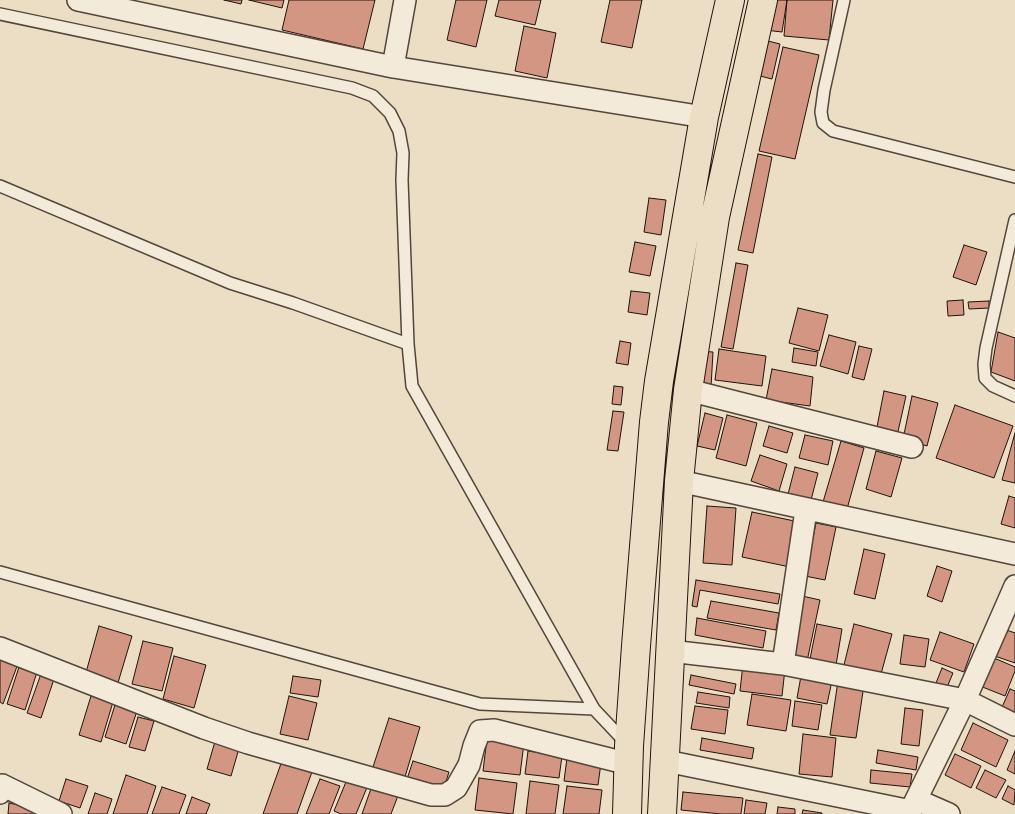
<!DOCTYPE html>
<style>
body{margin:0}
canvas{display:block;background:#ecdec5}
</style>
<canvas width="1015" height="814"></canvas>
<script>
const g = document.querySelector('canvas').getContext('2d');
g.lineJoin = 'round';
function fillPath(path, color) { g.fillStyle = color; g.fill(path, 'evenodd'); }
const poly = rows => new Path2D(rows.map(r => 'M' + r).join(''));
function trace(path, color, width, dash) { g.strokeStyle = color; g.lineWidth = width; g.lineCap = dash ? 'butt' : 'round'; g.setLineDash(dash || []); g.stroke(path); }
const building = poly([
 [224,0,242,0,241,4,224,0],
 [249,0,284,0,282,8,249,0],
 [289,0,375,0,363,49,282,30,289,0],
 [456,0,487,0,476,47,447,40,456,0],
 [499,0,541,0,535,25,495,16,499,0],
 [610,0,642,0,632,48,601,42,610,0],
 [769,0,787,0,782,32,765,30,769,0],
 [787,0,833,0,829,40,784,36,787,0],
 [524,26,556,33,547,78,515,71,524,26],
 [764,40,780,44,772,79,756,75,764,40],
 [783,47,819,55,795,159,759,151,783,47],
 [758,154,772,157,753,253,738,250,758,154],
 [649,198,666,200,661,235,644,232,649,198],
 [635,242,656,246,650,276,629,272,635,242],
 [964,245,987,252,976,285,953,277,964,245],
 [736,263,748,265,733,349,721,347,736,263],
 [631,291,650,293,647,315,628,312,631,291],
 [963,300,964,315,948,316,947,301,963,300],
 [989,301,989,308,969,309,968,302,989,301],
 [798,308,828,315,819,351,789,343,798,308],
 [998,332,1015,338,1015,381,991,372,998,332],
 [829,335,856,342,848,374,820,366,829,335],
 [620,341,631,343,628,365,616,363,620,341],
 [859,346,872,349,864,380,852,377,859,346],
 [794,348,818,352,816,366,792,362,794,348],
 [719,349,766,356,762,386,715,380,719,349],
 [698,351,713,352,711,387,696,386,698,351],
 [772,369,813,377,810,406,766,400,772,369],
 [614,386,623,387,621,405,612,404,614,386],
 [884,391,906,396,897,436,876,432,884,391],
 [912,396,938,403,927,446,903,439,912,396],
 [955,405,1013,426,994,478,936,458,955,405],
 [613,411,624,412,618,451,607,450,613,411],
 [705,413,723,418,715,450,697,446,705,413],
 [727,415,757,423,746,466,716,458,727,415],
 [769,426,793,433,787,453,763,446,769,426],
 [1015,433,1015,483,1002,480,1015,433],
 [805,435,833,441,828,465,799,458,805,435],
 [841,441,864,448,847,509,823,502,841,441],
 [876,451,902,458,891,497,866,489,876,451],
 [760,455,787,464,779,491,751,481,760,455],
 [795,467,818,473,810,504,787,498,795,467],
 [1009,496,1015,498,1015,528,1001,524,1009,496],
 [707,506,736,508,732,565,703,563,707,506],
 [752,512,799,522,790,567,742,557,752,512],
 [816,523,836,527,825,580,805,576,816,523],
 [864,549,885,554,875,599,854,594,864,549],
 [937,566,952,571,942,602,927,596,937,566],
 [696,580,780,594,778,604,700,590,697,607,692,606,696,580],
 [802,596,820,600,806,666,789,662,802,596],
 [711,601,779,613,776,630,707,618,711,601],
 [697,618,766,631,763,648,695,635,697,618],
 [817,624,842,629,836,665,810,659,817,624],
 [854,624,892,634,881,674,844,665,854,624],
 [99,626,132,636,117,686,85,676,99,626],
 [998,627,1015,633,1015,663,989,654,998,627],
 [940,632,974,644,964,672,930,660,940,632],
 [904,635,929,639,925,667,900,664,904,635],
 [143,641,173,648,162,691,132,684,143,641],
 [0,654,19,661,3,704,0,702,0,654],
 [987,655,1015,667,1015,671,1005,696,975,684,987,655],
 [174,656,206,665,194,708,163,699,174,656],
 [743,664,785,669,782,696,740,691,743,664],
 [19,667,37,672,25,710,7,704,19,667],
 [942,668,953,673,945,692,934,688,942,668],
 [41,674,54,679,41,718,27,713,41,674],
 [691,675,736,684,734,694,689,685,691,675],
 [293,676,321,680,318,697,290,693,293,676],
 [801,676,832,681,827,704,797,698,801,676],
 [838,681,864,685,856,738,830,735,838,681],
 [1010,689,1015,691,1015,721,999,714,1010,689],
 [698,692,730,697,729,708,696,703,698,692],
 [752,694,791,700,786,731,747,725,752,694],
 [91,696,113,702,101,742,79,735,91,696],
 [289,696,317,703,308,740,280,734,289,696],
 [795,701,822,705,818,730,792,726,795,701],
 [115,705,137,711,126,744,105,737,115,705],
 [695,706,728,710,725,734,691,729,695,706],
 [905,708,923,710,919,746,901,744,905,708],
 [138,717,154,721,145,751,129,747,138,717],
 [389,718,420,727,404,780,372,770,389,718],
 [973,723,1008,740,996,767,961,750,973,723],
 [803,734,836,738,832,777,799,774,803,734],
 [216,738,240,745,231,776,207,769,216,738],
 [487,738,524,743,520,775,483,771,487,738],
 [702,738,754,748,752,759,700,750,702,738],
 [878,750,918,757,916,770,876,763,878,750],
 [528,751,562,756,559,778,525,774,528,751],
 [1015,751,1015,774,1007,770,1015,751],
 [955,754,981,766,971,788,945,775,955,754],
 [283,758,313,769,297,814,263,814,283,758],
 [567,758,601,763,598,785,564,781,567,758],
 [413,761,449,772,443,791,407,779,413,761],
 [871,770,912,774,910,787,870,783,871,770],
 [985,770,1006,780,996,798,976,788,985,770],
 [126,775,156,786,147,814,113,814,126,775],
 [348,777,368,785,356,814,341,814,334,811,348,777],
 [479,778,517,783,513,814,475,810,479,778],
 [66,779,88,786,80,808,59,801,66,779],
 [320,779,340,786,329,814,306,814,320,779],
 [530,781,559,785,555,814,526,814,530,781],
 [373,783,399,793,391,814,362,814,373,783],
 [567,786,602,790,599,814,563,814,567,786],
 [1008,786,1015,790,1014,805,1002,799,1008,786],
 [162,787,186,795,179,814,152,814,162,787],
 [683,792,743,798,741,814,721,814,681,810,683,792],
 [95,793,112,799,107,814,88,814,95,793],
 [192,797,210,804,206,814,186,814,192,797],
 [746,800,767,803,765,814,744,814,746,800],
 [9,803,37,809,36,814,8,814,9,803],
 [778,807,795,809,795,814,777,814,778,807],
 [803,810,822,813,822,814,802,814,803,810]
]);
fillPath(building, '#d29682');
trace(building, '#20140c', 1);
const lane = poly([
 [844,0,824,90,821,112,823,123,833,131,1015,177],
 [0,14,352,88,373,96,390,113,399,131,403,153,402,180,408,344],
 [0,186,230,283,293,303,408,344,412,386,594,709],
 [1015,220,986,348,984,364,985,378,993,386,1015,396],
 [0,572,480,704,594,709,626,743]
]);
const street = poly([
 [78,0,393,67,704,117],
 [393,67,405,0],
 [688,390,912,447],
 [679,481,1015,554],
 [0,648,204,728,248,743,431,795,445,795,456,788,469,765,474,746,480,731,494,730,629,764],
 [670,651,783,664,965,700,1015,725],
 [783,664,806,510],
 [666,761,911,811],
 [0,793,2,785,61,814],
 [917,800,949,814],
 [909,814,965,700,1015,586]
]);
const primary = poly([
 [627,814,629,746,636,646,654,422,659,381,704,117,730,0],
 [662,814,679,481,688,390,715,217,763,0]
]);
trace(lane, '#53463a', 14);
trace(street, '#53463a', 24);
trace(primary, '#20140c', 30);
trace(lane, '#f3ead9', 11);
trace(street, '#f3ead9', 21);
trace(primary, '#ecdec5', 28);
</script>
